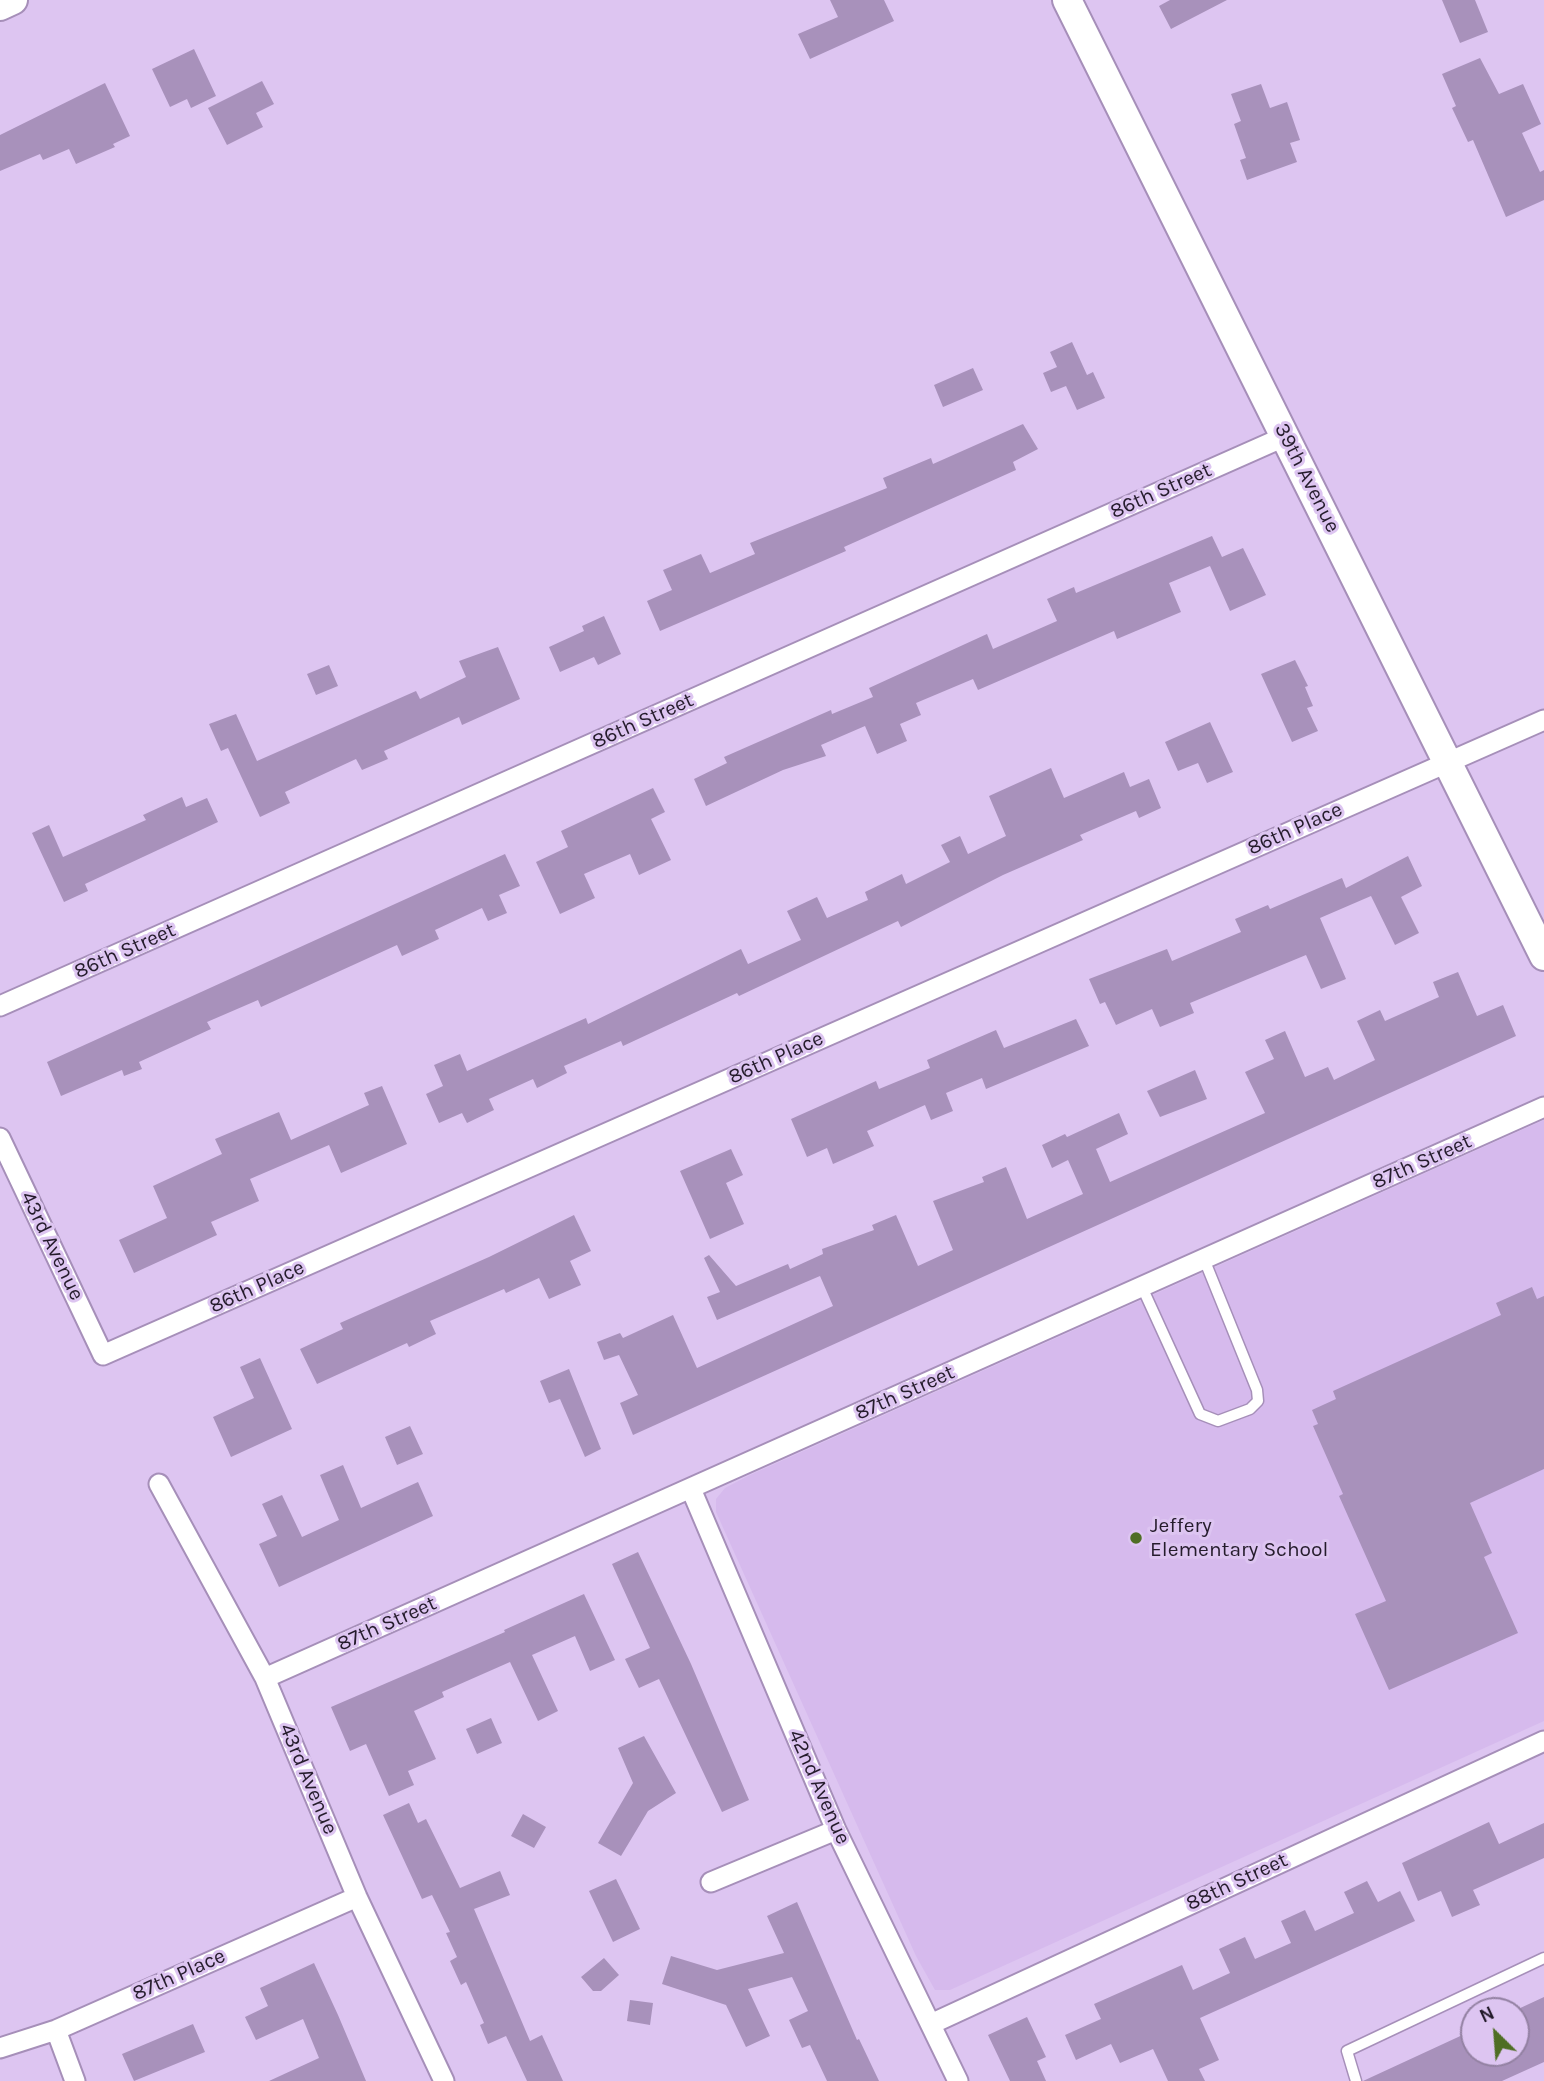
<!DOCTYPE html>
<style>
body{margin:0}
#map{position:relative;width:1544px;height:2081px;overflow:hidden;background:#ddc5f1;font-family:Karla,sans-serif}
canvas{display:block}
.north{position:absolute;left:1460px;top:1997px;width:70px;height:70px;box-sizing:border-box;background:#ddc5f1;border:2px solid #9381a2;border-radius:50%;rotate:335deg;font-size:19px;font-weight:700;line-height:28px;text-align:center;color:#251c2c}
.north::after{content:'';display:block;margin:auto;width:24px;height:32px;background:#4f6e24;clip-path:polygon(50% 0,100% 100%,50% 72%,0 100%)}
</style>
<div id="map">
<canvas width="1544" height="2081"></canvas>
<div class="north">N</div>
</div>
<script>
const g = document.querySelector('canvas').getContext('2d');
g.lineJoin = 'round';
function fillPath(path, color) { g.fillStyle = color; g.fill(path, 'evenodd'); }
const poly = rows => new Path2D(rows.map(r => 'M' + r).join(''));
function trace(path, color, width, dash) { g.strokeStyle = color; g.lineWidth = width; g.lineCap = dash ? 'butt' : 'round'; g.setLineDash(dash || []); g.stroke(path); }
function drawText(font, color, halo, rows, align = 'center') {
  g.font = font + ' Karla,sans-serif'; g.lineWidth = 6; g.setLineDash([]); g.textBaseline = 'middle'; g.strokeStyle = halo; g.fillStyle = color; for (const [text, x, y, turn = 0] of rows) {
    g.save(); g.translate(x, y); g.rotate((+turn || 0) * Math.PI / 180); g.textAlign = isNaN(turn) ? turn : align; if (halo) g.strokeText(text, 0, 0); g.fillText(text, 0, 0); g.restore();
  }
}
fillPath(poly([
 [1544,1120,1544,1721,950,1990,935,1990,916,1956,739,1563,716,1512,716,1499,725,1488,750,1475]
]), '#d6baed');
fillPath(poly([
 [830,0,884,0,894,21,810,59,798,34,838,17],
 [1170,0,1227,0,1171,29,1159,6],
 [1442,0,1475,0,1488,32,1460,43],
 [194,49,216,96,191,108,187,99,170,107,152,69],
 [1480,58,1499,94,1523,84,1541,124,1522,133,1540,172,1544,170,1544,200,1506,217,1473,140,1468,142,1452,108,1456,106,1442,74],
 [262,81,274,104,256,113,263,127,227,145,208,108],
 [105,83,130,136,113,144,115,147,76,164,69,149,43,160,40,154,0,171,0,135],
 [1261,84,1270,108,1287,102,1300,140,1290,143,1297,162,1247,180,1240,160,1246,158,1234,124,1241,121,1231,94],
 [1072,342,1087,375,1093,372,1105,398,1077,410,1066,386,1051,392,1043,373,1057,367,1050,352],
 [973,368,983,390,943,407,934,385],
 [1023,424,1038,449,1013,462,1016,470,844,547,846,551,660,631,647,601,672,590,663,570,701,554,710,573,755,554,750,543,887,488,883,478,931,458,933,464],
 [1212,536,1222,557,1243,548,1266,595,1230,611,1210,566,1169,583,1181,612,1117,639,1114,631,978,690,973,679,916,703,921,715,900,724,907,741,877,754,865,726,821,745,826,756,783,770,706,806,694,779,727,763,724,757,831,710,832,714,873,697,869,688,987,634,993,649,1057,621,1047,599,1074,587,1076,593],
 [604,616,621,654,598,665,594,657,560,672,549,647,584,631,582,626],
 [498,647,520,699,462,725,459,717,384,751,388,759,362,770,356,759,285,792,290,803,260,817,228,748,221,751,209,724,236,714,257,761,416,691,420,699,466,677,459,661],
 [1295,660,1308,686,1305,687,1313,706,1307,708,1318,731,1292,742,1261,674],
 [329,665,338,686,316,695,307,674],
 [1210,722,1233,772,1207,783,1198,763,1178,771,1165,742],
 [1051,768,1064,798,1124,772,1130,787,1149,779,1161,808,1139,818,1136,811,1080,835,1083,840,1003,875,901,927,898,921,739,996,737,993,623,1046,621,1041,564,1066,567,1073,537,1088,533,1079,489,1099,494,1110,467,1123,462,1113,439,1123,426,1094,443,1086,434,1065,460,1054,467,1071,586,1018,588,1024,741,949,748,964,801,940,787,911,817,897,827,918,868,900,865,892,902,874,906,884,950,862,941,845,960,836,968,854,1006,836,989,796],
 [653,788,665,812,651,819,671,860,639,875,630,854,584,874,595,898,560,914,536,862,568,847,561,831],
 [182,797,186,807,207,798,218,822,85,884,88,891,64,902,32,833,49,825,63,857,146,820,143,815],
 [505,854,520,886,499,895,507,913,488,921,482,908,435,930,439,939,402,956,397,945,261,1007,258,1000,207,1022,211,1029,139,1062,142,1069,124,1076,122,1070,61,1096,47,1062],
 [1408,856,1422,886,1401,897,1419,933,1395,945,1371,896,1320,918,1346,979,1321,989,1306,955,1190,1003,1194,1013,1160,1027,1152,1009,1116,1025,1105,1002,1100,1004,1089,979,1167,949,1172,961,1241,932,1235,919,1268,905,1270,909,1342,878,1346,888],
 [1458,972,1477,1016,1503,1005,1516,1036,633,1435,620,1403,638,1395,619,1355,604,1360,597,1342,620,1333,623,1338,673,1315,697,1368,833,1306,820,1276,717,1320,707,1297,720,1292,704,1258,709,1255,736,1286,788,1264,790,1269,823,1254,822,1249,874,1230,872,1225,896,1215,918,1266,953,1250,933,1201,984,1182,982,1177,1006,1167,1027,1219,1083,1194,1068,1160,1052,1168,1042,1145,1065,1134,1067,1137,1119,1113,1128,1134,1096,1149,1110,1182,1265,1113,1245,1072,1274,1059,1265,1040,1285,1031,1305,1077,1328,1067,1334,1080,1375,1060,1357,1021,1380,1010,1385,1021,1439,997,1433,982],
 [1076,1019,1089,1046,986,1089,982,1078,946,1093,953,1111,931,1120,925,1105,867,1131,874,1146,833,1164,827,1148,807,1157,791,1119,876,1081,879,1089,930,1068,927,1060,996,1030,1004,1048],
 [1195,1070,1207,1099,1160,1117,1147,1091],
 [382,1086,407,1144,341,1173,329,1145,250,1179,259,1201,211,1222,217,1235,134,1273,119,1240,167,1218,153,1186,222,1154,215,1139,279,1112,291,1140,369,1105,364,1093],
 [731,1149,743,1175,726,1183,744,1224,710,1239,680,1171],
 [574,1215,591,1251,570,1261,581,1285,549,1299,539,1278,506,1293,504,1289,430,1321,436,1334,409,1347,407,1343,317,1384,300,1349,343,1329,340,1323,489,1257],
 [1532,1287,1537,1299,1544,1296,1544,1469,1470,1503,1492,1553,1484,1557,1518,1633,1389,1690,1355,1614,1386,1601,1339,1496,1343,1494,1313,1426,1318,1424,1312,1410,1336,1399,1333,1391,1501,1315,1496,1303],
 [260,1358,292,1429,231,1457,213,1417,254,1398,240,1367],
 [569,1369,601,1449,585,1457,560,1399,549,1403,540,1381],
 [410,1426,423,1454,397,1465,385,1437],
 [343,1465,361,1508,418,1482,433,1516,279,1587,259,1544,277,1536,262,1504,282,1495,302,1537,339,1520,320,1475],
 [638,1552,691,1664,749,1800,722,1812,659,1679,639,1688,625,1659,650,1648,612,1564],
 [584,1594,615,1660,590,1671,575,1636,532,1655,558,1711,538,1721,510,1662,442,1692,444,1697,414,1711,436,1759,408,1771,414,1785,389,1796,366,1744,350,1751,331,1707,505,1632,504,1630],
 [491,1718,502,1743,477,1754,466,1729],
 [644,1736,676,1793,648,1811,621,1856,598,1843,633,1783,618,1748],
 [409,1803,418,1823,426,1819,460,1888,500,1871,510,1895,474,1909,530,2041,542,2035,563,2081,527,2081,506,2036,488,2044,480,2025,484,2023,466,1982,461,1985,450,1961,457,1957,446,1933,450,1932,432,1895,422,1899,383,1815],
 [523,1814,546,1827,534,1848,511,1836],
 [1489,1822,1499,1844,1544,1823,1544,1858,1473,1890,1480,1905,1452,1917,1441,1891,1418,1901,1402,1863],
 [616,1879,640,1929,613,1942,589,1891],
 [1367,1881,1378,1902,1400,1891,1415,1921,1200,2018,1219,2060,1199,2069,1205,2081,1168,2081,1153,2049,1120,2063,1111,2044,1076,2060,1065,2035,1101,2019,1094,2004,1182,1965,1193,1990,1230,1973,1219,1949,1245,1937,1255,1959,1291,1943,1281,1921,1305,1910,1315,1931,1354,1913,1344,1892],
 [797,1902,857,2040,859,2039,879,2081,827,2081,810,2045,802,2048,789,2020,808,2011,792,1977,748,1989,770,2036,746,2047,726,2005,662,1984,671,1956,717,1970,784,1953,767,1916],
 [604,1958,619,1975,601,1991,593,1991,581,1977],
 [314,1963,338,2015,366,2081,269,2081,319,2058,303,2019,256,2040,245,2017,268,2006,260,1988],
 [1544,1997,1544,2062,1502,2081,1363,2081,1469,2032,1474,2043,1474,2053,1516,2053,1516,2010],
 [630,2000,653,2003,650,2025,627,2021],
 [1027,2017,1046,2057,1037,2061,1046,2081,1010,2081,988,2035],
 [193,2024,205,2052,134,2081,122,2054]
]), '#a891bb');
const lane = poly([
 [1142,1287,1200,1414,1218,1421,1250,1409,1258,1401,1257,1390,1204,1259],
 [1356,2081,1347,2051,1544,1958]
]);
const street = poly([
 [0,1006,1286,436],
 [0,1138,103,1355,1544,720],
 [159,1484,265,1678,357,1897,444,2081],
 [691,1489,836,1830,958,2081],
 [265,1678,1544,1107],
 [711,1882,836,1830],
 [931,2024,1544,1741],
 [56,2030,75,2081],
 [0,2048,56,2030,357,1897]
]);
const secondary = poly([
 [1067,0,1544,956],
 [0,6,13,0]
]);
trace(lane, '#a68fb9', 13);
trace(street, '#a68fb9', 23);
trace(secondary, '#a68fb9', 32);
trace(lane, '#fff', 10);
trace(street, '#fff', 19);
trace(secondary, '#fff', 28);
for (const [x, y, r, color] of [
 [1136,1538,7,"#4f6e24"]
]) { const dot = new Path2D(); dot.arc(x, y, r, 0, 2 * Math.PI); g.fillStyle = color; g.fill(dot); trace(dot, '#ddc5f1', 2.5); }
drawText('21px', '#251c2c', '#ddc5f1', [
 ["39th Avenue",1307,478,63],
 ["86th Street",1161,491,-24],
 ["86th Street",643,721,-24],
 ["86th Place",1295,829,-24],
 ["86th Street",125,951,-24],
 ["86th Place",776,1058,-24],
 ["87th Street",1422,1162,-24],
 ["43rd Avenue",52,1246,64],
 ["86th Place",257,1287,-24],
 ["87th Street",905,1393,-24],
 ["87th Street",387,1624,-24],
 ["43rd Avenue",308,1779,67],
 ["42nd Avenue",819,1787,66],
 ["88th Street",1237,1882,-25],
 ["87th Place",179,1975,-24]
]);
drawText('21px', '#251c2c', '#ddc5f1', [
 ["Jeffery",1150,1526],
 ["Elementary School",1150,1550]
], 'left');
</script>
